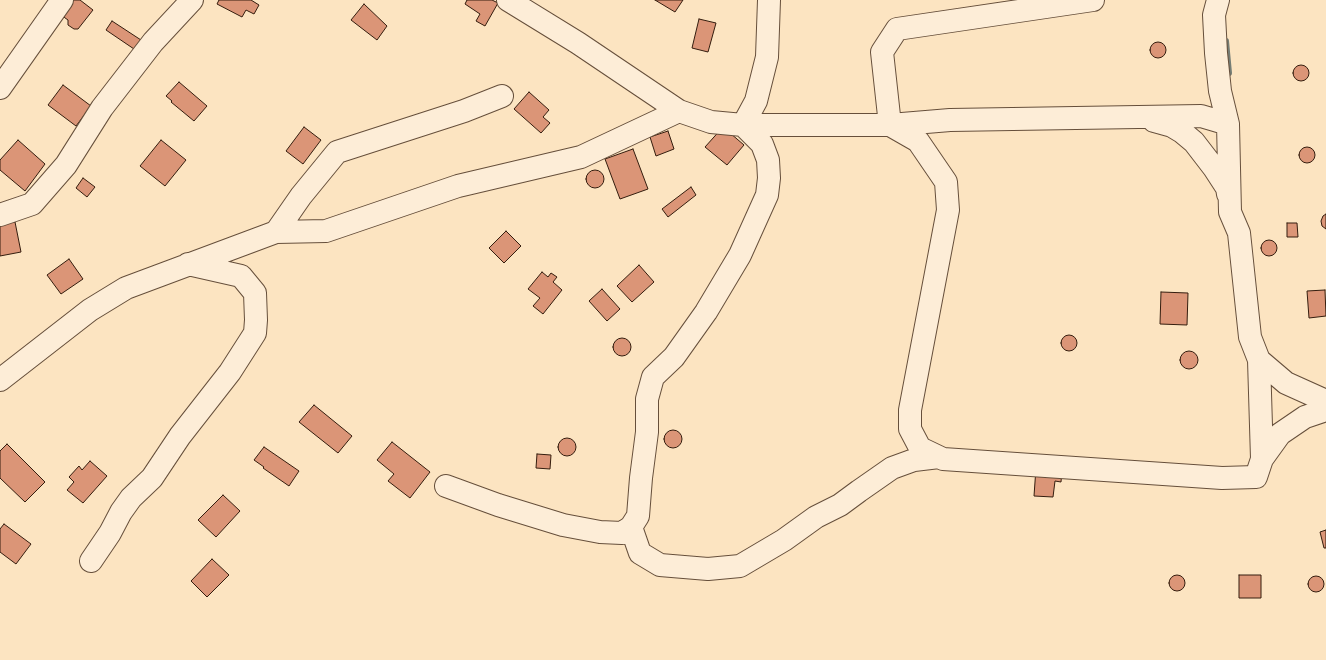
<!DOCTYPE html>
<style>
body{margin:0}
canvas{display:block;background:#fce4c1}
</style>
<canvas width="1326" height="660"></canvas>
<script>
const g = document.querySelector('canvas').getContext('2d');
g.lineJoin = 'round';
const poly = rows => new Path2D(rows.map(r => 'M' + r).join(''));
function trace(path, color, width, dash) { g.strokeStyle = color; g.lineWidth = width; g.lineCap = dash ? 'butt' : 'round'; g.setLineDash(dash || []); g.stroke(path); }
function fillPath(path, color) { g.fillStyle = color; g.fill(path, 'evenodd'); }
trace(poly([
 [1226,41,1229,73]
]), '#757d75', 6);
const building = poly([
 [72,0,80,0,93,10,78,29,74,29,68,25,68,20,61,15,72,0],
 [219,0,251,0,259,5,254,14,246,10,242,17,217,4,219,0],
 [467,0,492,0,498,3,485,26,476,21,480,14,465,4,467,0],
 [655,0,683,0,675,12,655,0],
 [364,4,387,26,377,40,351,20,364,4],
 [699,19,716,23,708,52,692,48,699,19],
 [112,21,141,40,134,49,106,30,112,21],
 '1150 50a8 8 0 1 1 16 0a8 8 0 1 1-16 0Z',
 '1293 73a8 8 0 1 1 16 0a8 8 0 1 1-16 0Z',
 [179,82,207,106,194,121,171,102,172,101,166,96,179,82],
 [63,85,91,106,76,126,48,105,63,85],
 [529,92,549,110,543,117,550,123,541,133,514,109,529,92],
 [304,127,321,140,303,164,286,151,304,127],
 [723,127,744,145,727,165,705,147,723,127],
 [668,131,674,149,656,156,650,137,668,131],
 [18,140,45,164,25,191,0,170,0,160,18,140],
 [161,140,186,160,165,186,140,166,161,140],
 '1299 155a8 8 0 1 1 16 0a8 8 0 1 1-16 0Z',
 [633,149,648,189,620,199,605,159,633,149],
 '586 179a9 9 0 1 1 18 0a9 9 0 1 1-18 0Z',
 [83,178,95,187,87,197,76,188,83,178],
 [691,187,696,195,668,217,662,209,691,187],
 [1326,214,1326,229,1322,226,1321,221,1323,216,1326,214],
 [15,222,21,252,0,256,0,224,15,222],
 [1287,223,1297,223,1298,237,1287,237,1287,223],
 [506,231,521,246,504,263,489,248,506,231],
 '1261 248a8 8 0 1 1 16 0a8 8 0 1 1-16 0Z',
 [69,259,83,279,61,294,47,275,69,259],
 [639,265,654,282,632,302,617,286,639,265],
 [542,272,548,277,551,273,557,277,553,282,562,290,543,314,533,306,540,298,528,289,542,272],
 [602,289,620,309,607,321,589,301,602,289],
 [1325,290,1326,316,1309,318,1307,291,1325,290],
 [1161,292,1188,293,1187,325,1160,324,1161,292],
 '1061 343a8 8 0 1 1 16 0a8 8 0 1 1-16 0Z',
 '613 347a9 9 0 1 1 18 0a9 9 0 1 1-18 0Z',
 '1180 360a9 9 0 1 1 18 0a9 9 0 1 1-18 0Z',
 [314,405,352,436,338,453,299,422,314,405],
 '664 439a9 9 0 1 1 18 0a9 9 0 1 1-18 0Z',
 '558 447a9 9 0 1 1 18 0a9 9 0 1 1-18 0Z',
 [392,442,430,472,410,498,388,481,394,474,377,460,392,442],
 [7,444,45,482,25,502,0,478,0,451,7,444],
 [264,447,299,471,289,486,263,468,264,467,254,460,264,447],
 [537,454,551,455,550,469,536,468,537,454],
 [90,461,107,476,83,503,67,490,74,482,69,477,79,466,82,470,90,461],
 [1036,468,1062,470,1061,482,1055,481,1053,497,1034,496,1036,468],
 [223,495,240,511,216,537,198,520,223,495],
 [4,524,31,544,16,564,0,552,0,529,4,524],
 [1326,530,1326,548,1324,548,1320,532,1326,530],
 [212,559,229,575,207,597,191,581,212,559],
 [1239,575,1261,575,1261,598,1239,598,1239,575],
 '1169 583a8 8 0 1 1 16 0a8 8 0 1 1-16 0Z',
 '1308 584a8 8 0 1 1 16 0a8 8 0 1 1-16 0Z'
]);
fillPath(building, '#db9577');
trace(building, '#341d0e', 1);
const minor = poly([
 [508,0,578,43,679,111,711,122,743,125,890,125,950,120,1201,116,1228,124,1230,212,1239,233,1250,337,1259,360,1262,459,1256,477,1222,478,943,459,920,448,910,429,910,410,948,210,946,182,918,141,890,125],
 [1218,0,1214,15,1216,53,1220,91,1228,124],
 [0,88,62,0],
 [1154,121,1172,126,1182,132,1194,142,1214,168,1227,188,1228,194],
 [890,125,882,52,897,29,1093,0],
 [0,215,32,204,66,165,102,108,153,42,192,0],
 [276,232,301,196,337,152,464,111,502,96],
 [1259,360,1286,383,1326,401],
 [0,380,90,310,126,288,276,232,326,231,458,186,581,157,679,111],
 [1262,459,1280,434,1305,417,1326,410],
 [446,486,498,505,563,525,600,532,622,533,631,527,638,516,641,478,647,432,647,399,653,377,674,357,706,312,740,255,767,195,769,178,768,160,762,144,743,125,756,101,767,57,769,0],
 [631,527,640,553,660,565,708,569,740,566,784,540,816,517,840,505,859,491,892,468,914,460,939,457],
 [91,561,110,533,121,512,131,498,152,478,180,436,230,372,255,333,256,320,255,293,241,276,188,264]
]);
trace(minor, '#664f3b', 24);
trace(minor, '#fdedd7', 22);
</script>
